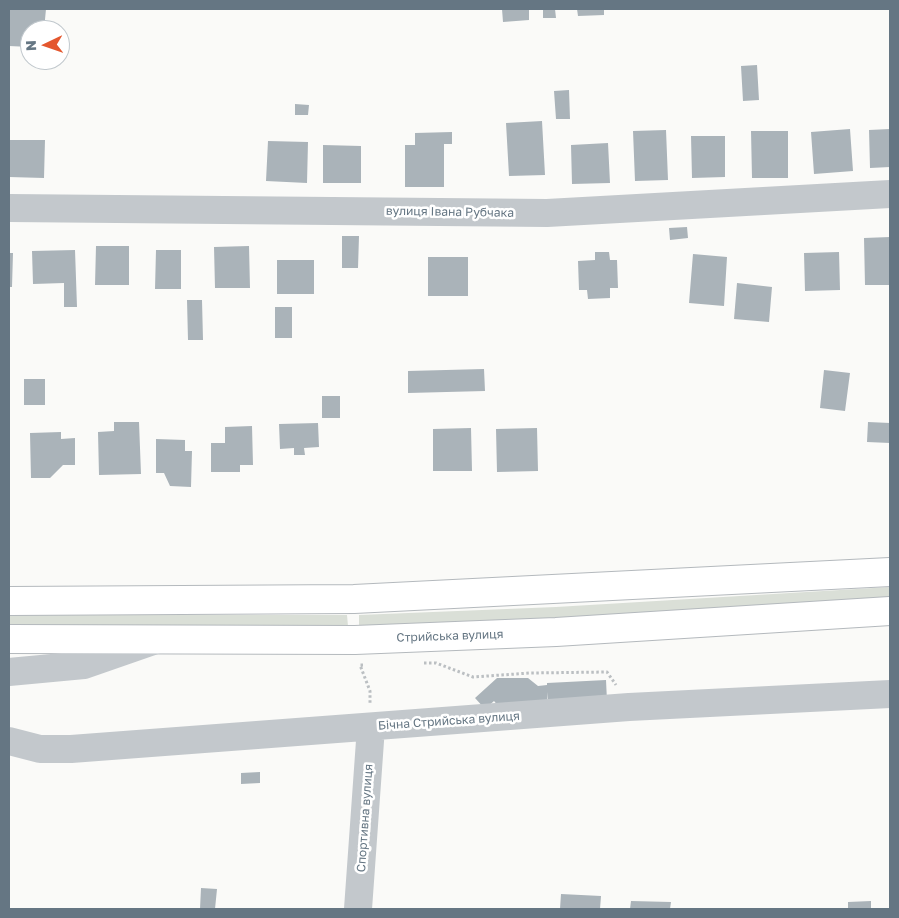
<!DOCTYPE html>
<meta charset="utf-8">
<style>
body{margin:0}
#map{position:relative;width:899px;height:918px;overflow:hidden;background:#fafaf8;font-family:"Golos Text",sans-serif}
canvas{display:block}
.frame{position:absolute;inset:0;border:10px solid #657683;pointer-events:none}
.north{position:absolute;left:20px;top:20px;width:50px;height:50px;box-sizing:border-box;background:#fff;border:1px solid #c1c8cd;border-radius:50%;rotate:267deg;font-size:14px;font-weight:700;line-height:20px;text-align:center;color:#657683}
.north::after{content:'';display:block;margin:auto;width:18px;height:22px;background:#e4572e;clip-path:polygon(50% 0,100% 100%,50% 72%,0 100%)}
</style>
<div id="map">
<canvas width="899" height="918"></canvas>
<div class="frame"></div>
<div class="north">N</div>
</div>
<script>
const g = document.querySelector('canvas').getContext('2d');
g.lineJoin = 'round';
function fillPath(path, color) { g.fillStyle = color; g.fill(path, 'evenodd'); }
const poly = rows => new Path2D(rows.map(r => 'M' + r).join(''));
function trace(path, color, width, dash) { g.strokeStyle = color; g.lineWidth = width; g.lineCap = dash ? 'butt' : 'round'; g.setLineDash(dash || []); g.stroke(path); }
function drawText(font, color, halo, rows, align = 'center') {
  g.font = font + ' "Golos Text",sans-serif'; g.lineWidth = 5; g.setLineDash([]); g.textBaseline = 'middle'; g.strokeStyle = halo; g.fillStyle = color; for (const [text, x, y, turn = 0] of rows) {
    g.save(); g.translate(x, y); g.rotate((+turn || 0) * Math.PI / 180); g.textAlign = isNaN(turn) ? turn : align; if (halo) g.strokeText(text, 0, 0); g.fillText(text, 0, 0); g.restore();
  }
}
fillPath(poly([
 [890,587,890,598,556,619,359,626,359,615,556,607],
 [9,615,347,615,348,626,9,626]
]), '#dadfd7');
fillPath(poly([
 [9,9,46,9,44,30,30,30,30,47,9,46],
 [502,9,529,9,529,20,503,22],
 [543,9,555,9,556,18,543,18],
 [577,9,604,9,604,15,578,16],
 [757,65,759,100,743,101,741,66],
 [569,90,570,119,556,119,554,91],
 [295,104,309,105,308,115,295,115],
 [542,121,545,175,509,176,506,123],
 [850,129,853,171,814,174,811,132],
 [890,129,890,167,870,168,869,130],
 [666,130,668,180,635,181,633,131],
 [751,131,788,131,788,178,752,178],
 [452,132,452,144,444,144,444,187,405,187,405,145,415,145,415,133],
 [691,136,725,136,725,177,692,178],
 [9,140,45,140,44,178,9,177],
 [268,141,308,142,307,183,266,181],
 [608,143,610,183,572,184,571,145],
 [323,145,361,146,361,183,323,183],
 [687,227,688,238,670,240,669,228],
 [342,236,359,236,358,268,342,268],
 [890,237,890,285,865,285,864,238],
 [96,246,129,246,129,285,95,285],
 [249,246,250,288,215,288,214,247],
 [75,250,77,307,64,307,64,283,33,284,32,251],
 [156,250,181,250,181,289,155,289],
 [595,252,609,252,610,260,617,260,618,288,610,288,610,298,588,299,587,290,579,290,578,261,595,260],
 [839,252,840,290,805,291,804,253],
 [9,253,13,253,12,287,9,287],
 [693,254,727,257,724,306,689,303],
 [428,257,468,257,468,296,428,296],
 [277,260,314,260,314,294,277,294],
 [737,283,772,287,769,322,734,319],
 [187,300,202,300,203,340,188,340],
 [275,307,292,307,292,338,275,338],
 [484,369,485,391,408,393,408,371],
 [824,370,850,373,845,411,820,408],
 [24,379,45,379,45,405,24,405],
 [322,396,340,396,340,418,322,418],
 [114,422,139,422,141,474,99,475,98,432,114,431],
 [868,422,890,423,890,443,867,442],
 [318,423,319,447,304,448,305,455,294,455,294,448,280,449,279,424],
 [252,426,253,465,240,465,240,472,211,472,211,443,225,443,225,427],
 [471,428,472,471,433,471,433,429],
 [537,428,538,471,497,472,496,429],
 [61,432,61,439,75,438,75,465,63,465,50,478,31,478,30,433],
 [156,439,185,440,185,451,192,451,191,487,170,486,164,473,156,473],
 [497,678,528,678,538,686,547,685,547,683,606,680,607,701,548,704,547,692,547,705,500,708,494,701,485,709,475,698],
 [260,772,260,783,241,784,241,773],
 [201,888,217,889,215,909,200,909],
 [561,894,601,896,600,909,560,909],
 [631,901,671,902,670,909,630,909],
 [871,901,871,909,848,909,848,902]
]), '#aab3b9');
const highway = poly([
 [9,601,354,599,890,572],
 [9,639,355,640,556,632,890,611]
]);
trace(highway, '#b4b9bd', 30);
trace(poly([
 [424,663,436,663,473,677,530,673,607,672,616,685],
 [363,665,360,665,370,691,370,704]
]), '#bbbfc2', 3, [2.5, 2.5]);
trace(poly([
 [9,208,547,213,890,194],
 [9,672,84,665,153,641],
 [9,741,40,749,71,749,629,707,890,694],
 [358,909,371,727]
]), '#c3c8cc', 28);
trace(highway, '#fff', 28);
drawText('12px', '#657683', '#fff', [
 ["вулиця Івана Рубчака",450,212,1],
 ["Стрийська вулиця",450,636,-2],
 ["Бічна Стрийська вулиця",449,721,-4],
 ["Спортивна вулиця",365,818,-86]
]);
</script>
